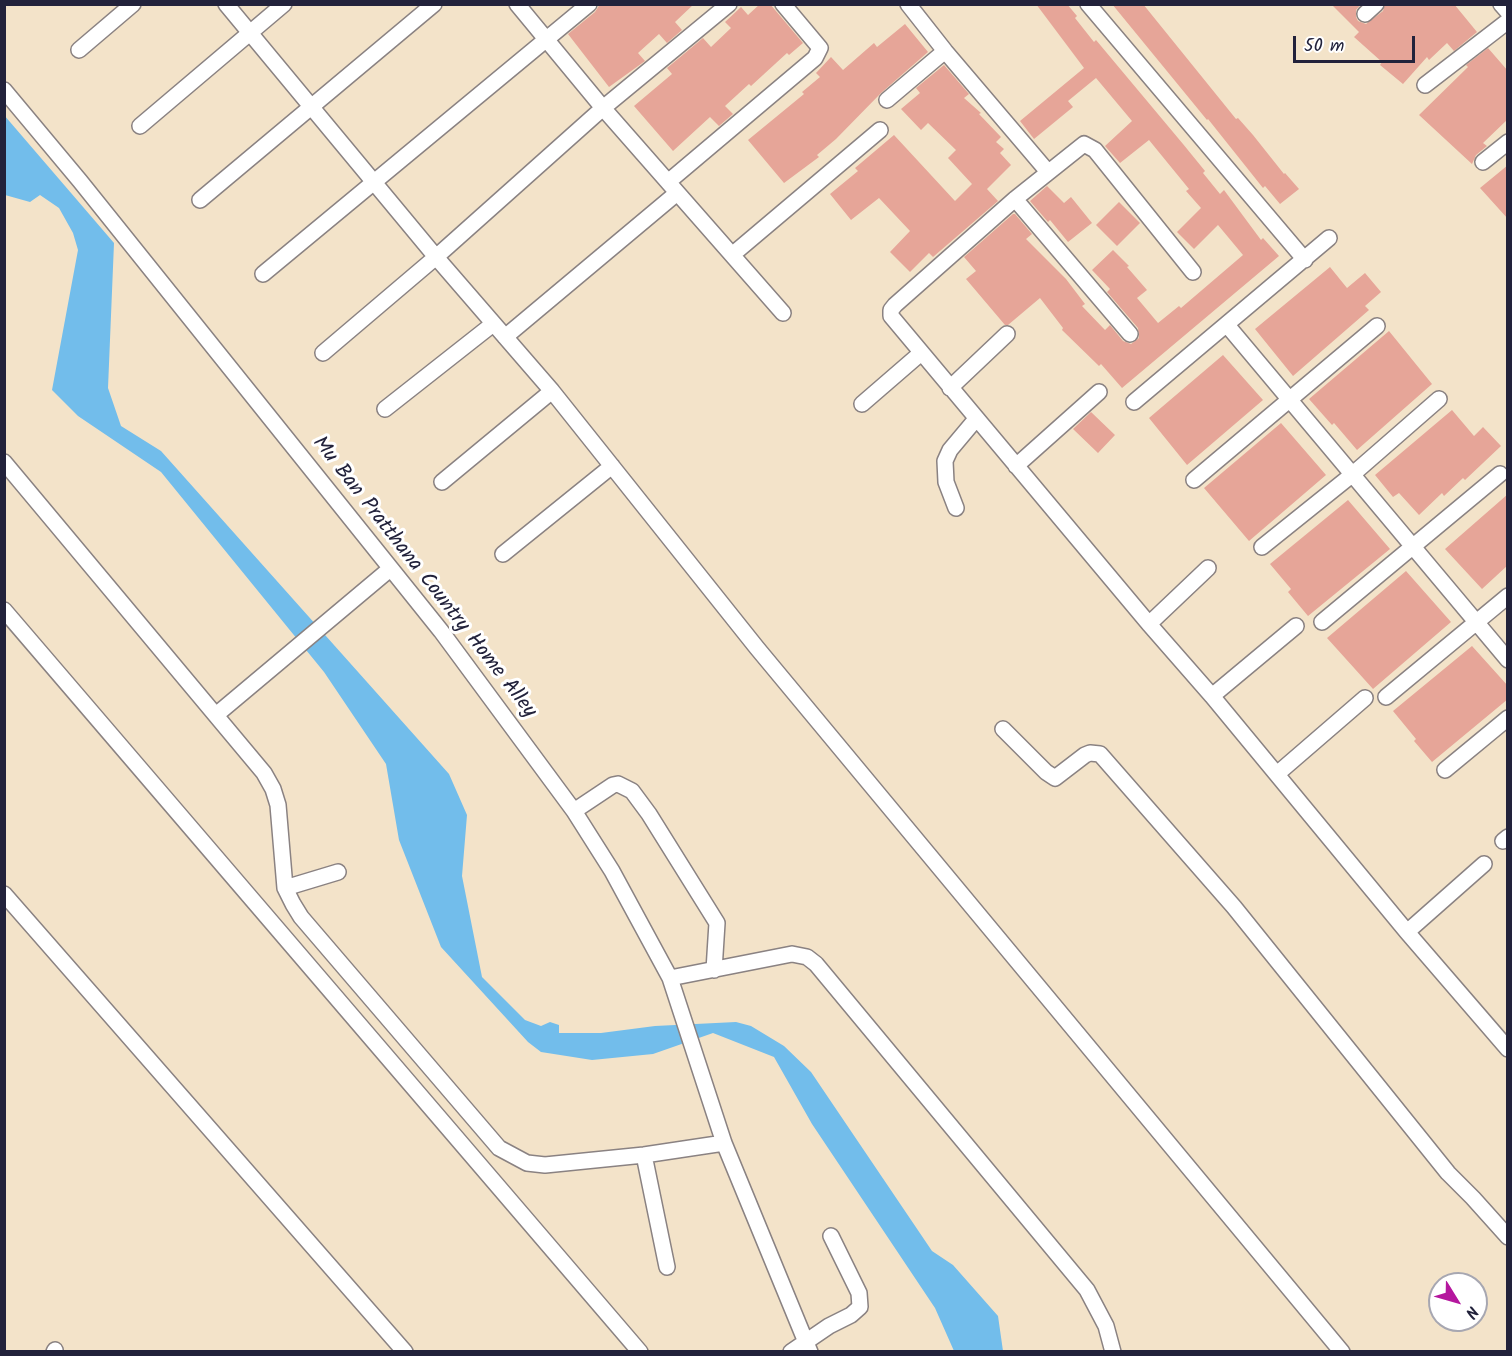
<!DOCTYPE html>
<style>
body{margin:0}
#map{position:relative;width:1512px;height:1356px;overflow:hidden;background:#f3e3c9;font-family:Kalam,sans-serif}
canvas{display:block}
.frame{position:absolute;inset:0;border:6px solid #22223b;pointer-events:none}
.north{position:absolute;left:1428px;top:1272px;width:60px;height:60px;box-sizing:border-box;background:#fff;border:2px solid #a7a7b1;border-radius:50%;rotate:127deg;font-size:16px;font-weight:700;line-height:24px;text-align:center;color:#22223b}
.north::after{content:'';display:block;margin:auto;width:21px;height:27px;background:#b5179e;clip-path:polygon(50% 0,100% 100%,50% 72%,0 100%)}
.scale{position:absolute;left:1293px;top:36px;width:122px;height:27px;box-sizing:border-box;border:3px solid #22223b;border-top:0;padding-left:8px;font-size:18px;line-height:21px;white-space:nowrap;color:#22223b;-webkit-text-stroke:4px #fff;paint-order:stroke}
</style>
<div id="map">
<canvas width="1512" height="1356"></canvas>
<div class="frame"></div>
<div class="north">N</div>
<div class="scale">50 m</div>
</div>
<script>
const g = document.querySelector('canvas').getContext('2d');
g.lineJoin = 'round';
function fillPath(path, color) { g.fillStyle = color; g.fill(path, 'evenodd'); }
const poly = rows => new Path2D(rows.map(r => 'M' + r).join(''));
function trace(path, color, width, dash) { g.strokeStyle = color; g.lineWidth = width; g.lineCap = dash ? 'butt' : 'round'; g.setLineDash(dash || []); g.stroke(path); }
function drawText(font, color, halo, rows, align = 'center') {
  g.font = font + ' Kalam,sans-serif'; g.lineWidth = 6; g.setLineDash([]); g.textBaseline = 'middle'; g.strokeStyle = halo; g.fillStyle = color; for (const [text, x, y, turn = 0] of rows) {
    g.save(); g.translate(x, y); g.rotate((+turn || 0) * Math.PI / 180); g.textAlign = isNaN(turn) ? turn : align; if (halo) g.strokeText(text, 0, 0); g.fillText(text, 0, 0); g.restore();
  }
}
fillPath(poly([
 [4,115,114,243,108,388,121,426,161,451,449,774,467,815,462,876,482,977,525,1020,541,1026,550,1022,559,1025,559,1033,601,1033,655,1026,736,1022,751,1026,784,1046,811,1072,932,1251,953,1265,998,1316,1003,1351,954,1351,935,1308,812,1124,774,1057,713,1033,653,1054,592,1060,541,1052,528,1042,441,947,399,840,386,764,324,672,161,472,78,416,52,390,78,250,73,233,59,208,40,195,30,202,5,195]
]), '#72bdeb');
fillPath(poly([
 [600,4,694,4,675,22,682,30,667,43,659,34,638,53,645,61,609,87,568,34,595,12],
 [760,4,770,4,803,43,789,55,787,53,751,86,749,84,725,106,733,114,719,126,710,117,673,151,634,106,672,74,667,68,703,38,711,47,731,28,725,22,741,7,748,15],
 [1036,4,1067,4,1077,16,1075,18,1094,42,1096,40,1183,144,1205,171,1203,173,1220,194,1224,190,1261,240,1263,238,1279,256,1122,388,1101,364,1099,366,1062,330,1063,328,1040,298,1008,325,1005,325,966,279,976,271,964,257,1013,214,1015,214,1032,234,1026,239,1066,279,1085,304,1082,306,1105,330,1110,325,1123,341,1131,344,1139,338,1138,328,1107,292,1110,289,1092,270,1113,250,1129,266,1127,267,1147,290,1137,298,1158,323,1179,306,1181,308,1243,255,1218,225,1194,249,1177,232,1201,208,1186,191,1189,189,1149,140,1120,163,1105,146,1132,121,1096,78,1068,101,1073,107,1034,139,1020,121,1084,68],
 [1112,4,1143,4,1236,119,1238,118,1253,135,1284,174,1285,173,1299,189,1280,204,1265,186,1263,188,1208,119,1207,120],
 [1331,4,1361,4,1356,10,1356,17,1358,21,1366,24,1383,11,1385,4,1454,4,1477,32,1454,51,1447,43,1429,60,1427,57,1403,84,1380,65,1382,62,1354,37,1359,32],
 [905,24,928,52,881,93,836,139,817,155,819,157,784,183,748,140,804,94,802,92,820,77,816,73,831,57,843,70,874,43,877,47],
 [1488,48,1508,71,1508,119,1483,143,1487,146,1476,155,1472,164,1419,115,1468,67,1466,65],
 [944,65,969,94,964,98,981,113,979,114,1001,137,996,142,1004,149,1000,153,1011,165,987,189,998,201,933,257,929,253,910,272,890,252,910,231,879,198,851,220,830,194,858,171,855,168,894,135,955,201,972,184,948,158,956,150,928,123,921,130,901,109,920,93,916,88],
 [1508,165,1508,219,1480,188],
 [1047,186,1064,203,1071,197,1092,223,1068,242,1050,220,1048,222,1030,201],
 [1119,202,1140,223,1117,246,1096,225],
 [1330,267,1347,288,1365,273,1381,292,1365,306,1369,310,1293,376,1255,329],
 [1389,331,1432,384,1357,450,1334,423,1332,425,1309,399],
 [1223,355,1263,400,1187,465,1149,418],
 [1452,410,1474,436,1483,427,1501,446,1465,480,1463,478,1444,496,1442,493,1419,515,1399,493,1393,497,1375,475],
 [1091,412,1115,435,1098,453,1073,429],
 [1281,423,1326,475,1249,541,1204,488],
 [1508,494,1508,565,1482,589,1445,549],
 [1348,500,1390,549,1308,616,1288,592,1291,589,1270,564],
 [1406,571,1451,622,1373,689,1327,638],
 [1472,646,1508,686,1508,699,1432,762,1414,741,1416,739,1393,711]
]), '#e6a598');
const minor = poly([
 [226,4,436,257,552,391,757,648,1342,1352],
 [517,4,603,108,783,313],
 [908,4,945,51,1048,172],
 [1088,4,1305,260],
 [1501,4,1508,12],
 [1365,14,1376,4],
 [79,50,133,4],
 [1425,85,1508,21],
 [4,90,80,181,441,631,574,811,612,871,670,978,724,1143,810,1352],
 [887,100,945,51],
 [140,126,284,4],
 [1483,162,1508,142],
 [668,182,815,58,820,48,783,4],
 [1015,199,1130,334],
 [200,200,434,4],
 [732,255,880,130],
 [1193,272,1095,150,1084,144,1015,199,895,305,891,310,891,316,1149,624,1212,696,1407,932,1508,1049],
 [263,274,589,4],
 [1227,325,1508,660],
 [505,337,677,193],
 [323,353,436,257,603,108,729,4],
 [950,388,1007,334],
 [1134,402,1329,238],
 [862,404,921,353],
 [385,409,493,324],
 [4,462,264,773,273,789,278,805,285,888,293,904,301,917,499,1148,527,1163,545,1165,644,1155,724,1143],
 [1016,466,1099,392],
 [1194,480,1377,326],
 [442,482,552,391],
 [956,508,946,482,945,461,950,450,976,419],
 [1262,547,1353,474,1439,399],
 [503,554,612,466],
 [4,610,640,1352],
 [1322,622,1500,474],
 [1149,624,1208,568],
 [1212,696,1296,626],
 [1386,697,1508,596],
 [216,715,390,569],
 [1003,729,1046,772,1055,778,1085,755,1090,753,1100,754,1234,907,1448,1173,1473,1198,1508,1237],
 [1445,770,1508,718],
 [1277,774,1365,698],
 [574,811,613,785,618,784,632,791,649,814,717,923,714,970],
 [1503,841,1508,837],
 [285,888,338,872],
 [4,894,405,1352],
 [1407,932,1484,864],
 [670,978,792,954,807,957,816,964,1087,1290,1106,1326,1113,1352],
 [644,1155,667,1267],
 [54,1352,55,1350],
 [791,1352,829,1326,851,1315,860,1307,859,1293,831,1236]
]);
trace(minor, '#8a8282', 18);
trace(minor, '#fff', 15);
drawText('21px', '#22223b', '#fff', [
 ["Mu Ban Pratthana Country Home Alley",423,578,52]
]);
</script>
